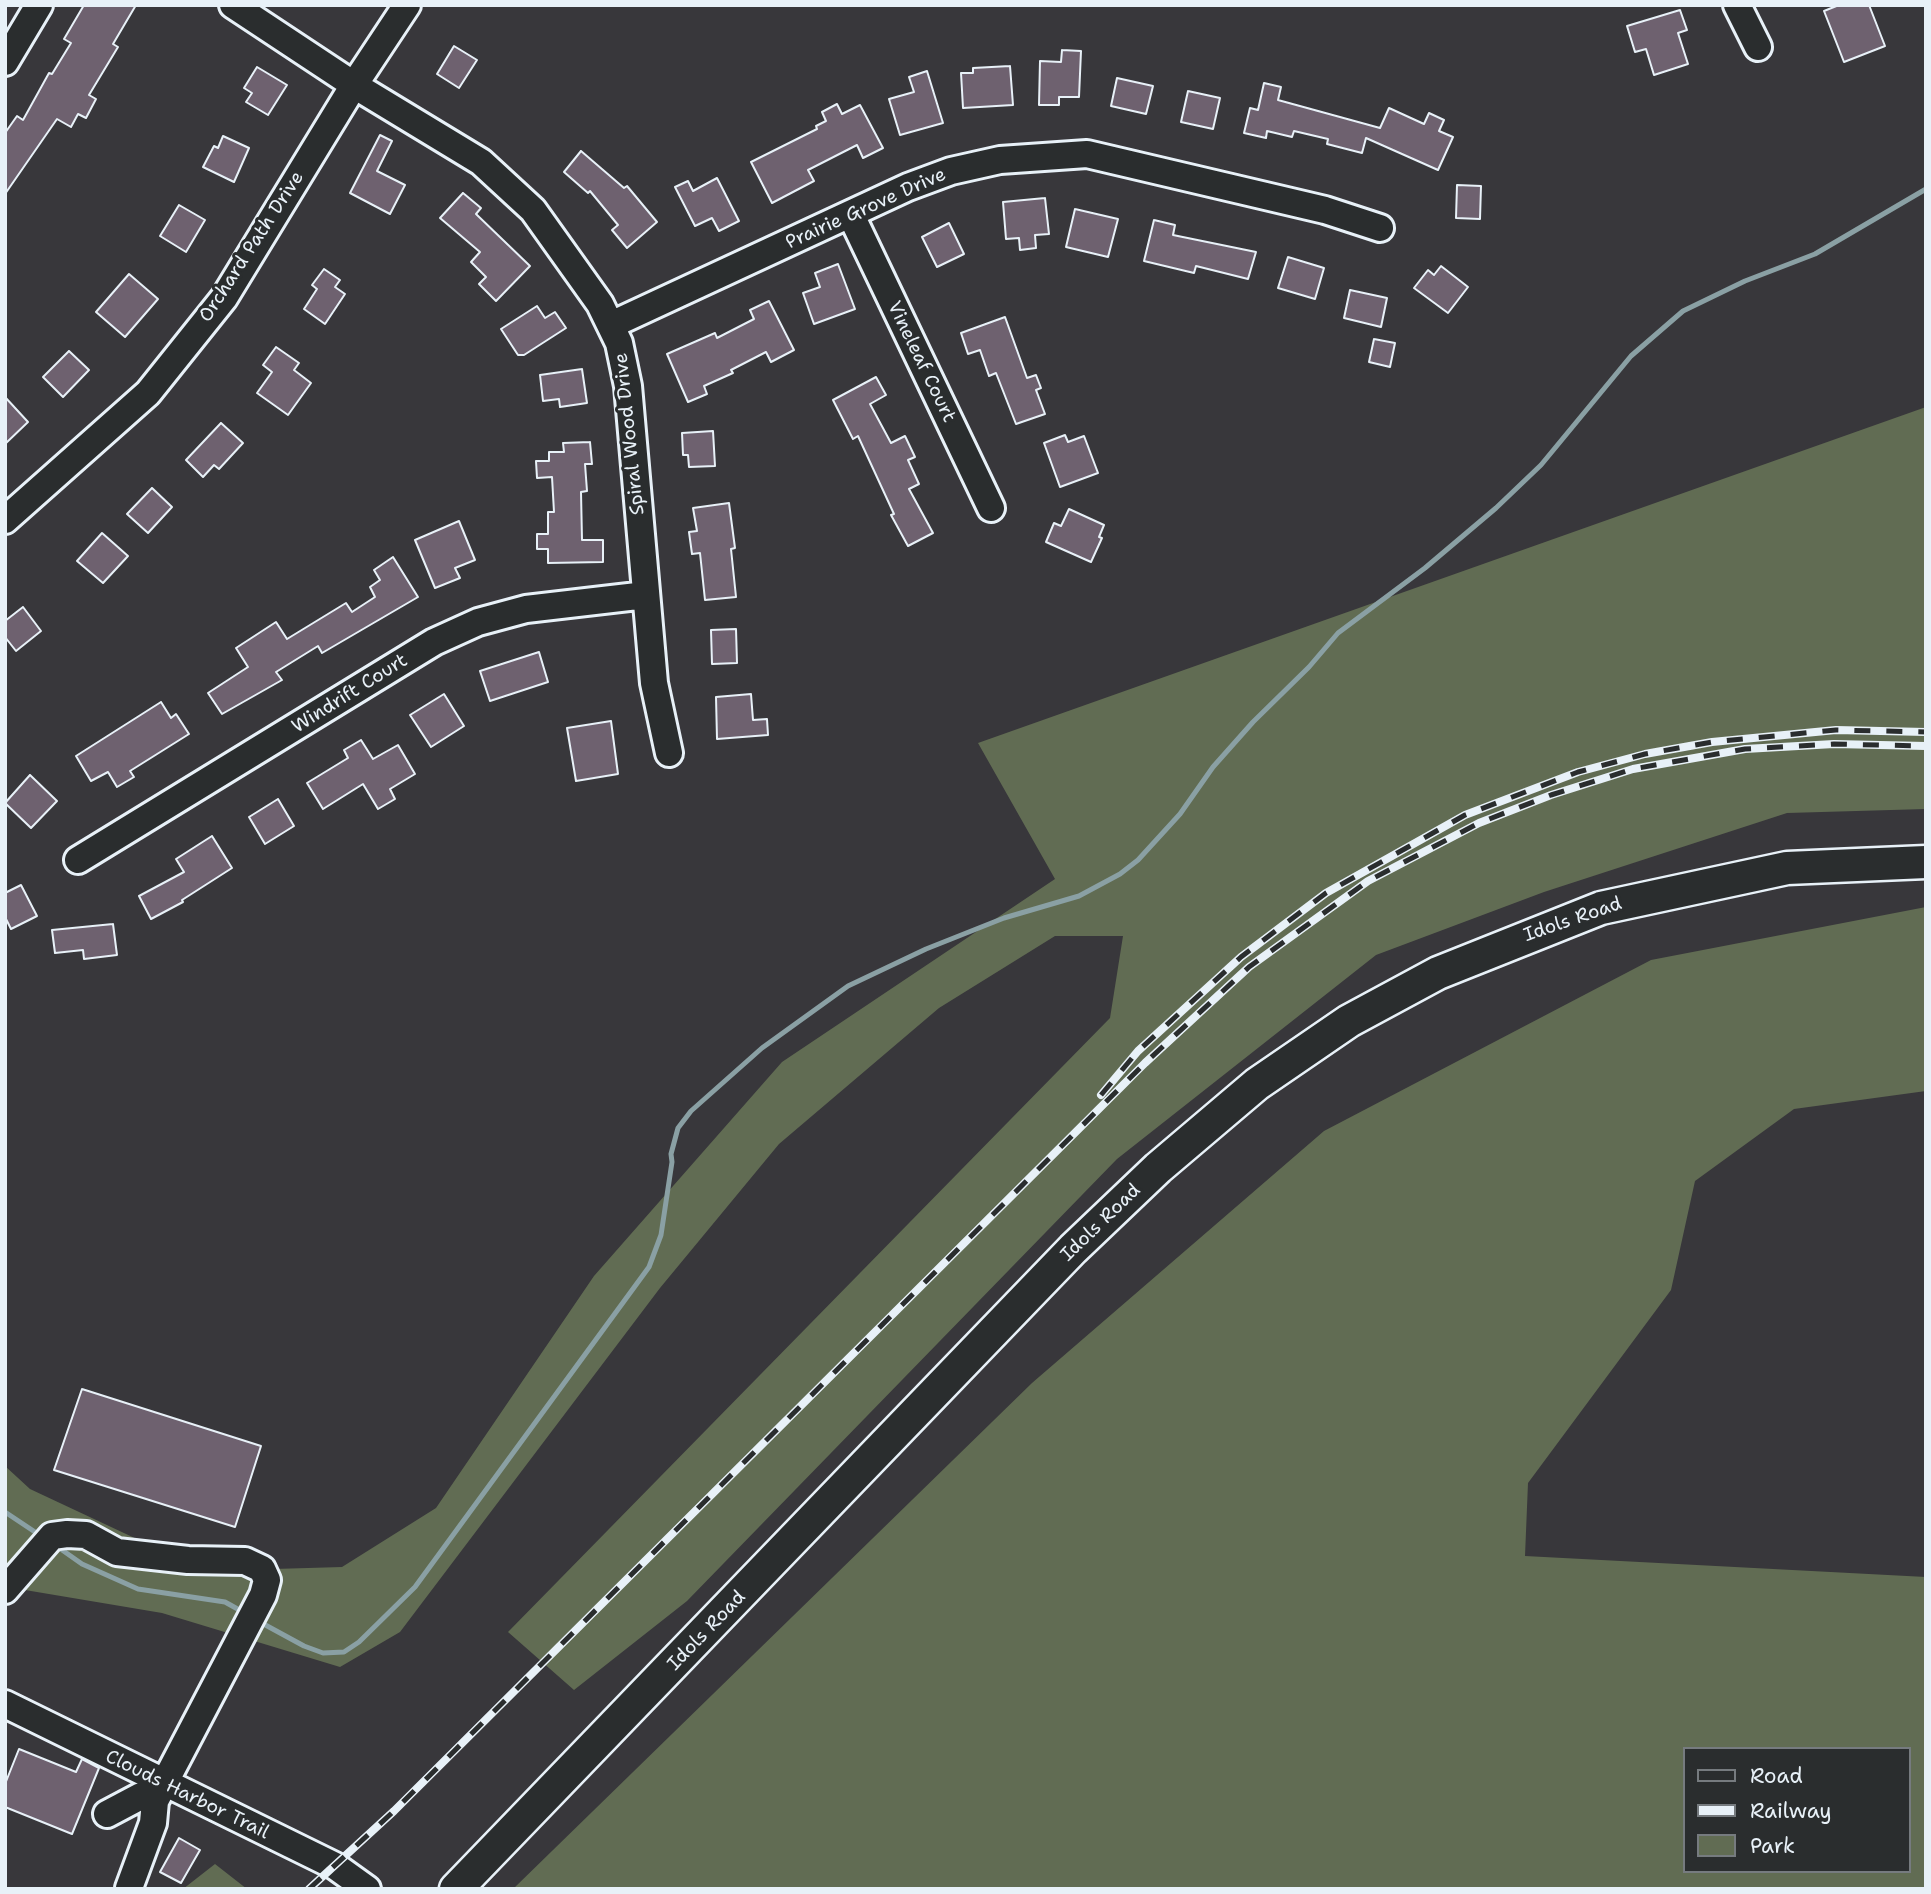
<!DOCTYPE html>
<style>
body{margin:0}
#map{position:relative;width:1931px;height:1894px;overflow:hidden;background:#38373b;font-family:"Shantell Sans",sans-serif}
canvas{display:block}
.frame{position:absolute;inset:0;border:7px solid #e8f1f8;pointer-events:none}
.legend{position:absolute;left:1683px;top:1747px;width:228px;height:126px;box-sizing:border-box;background:#2a2d2e;border:2px solid #767b7f;margin:0;padding:9px 12px;list-style:none;font-size:21px;color:#e8f1f8}
.legend li{display:flex;align-items:center;gap:14px;height:35px}
.legend b{width:35px;border:2px solid #767b7f}
</style>
<div id="map">
<canvas width="1931" height="1894"></canvas>
<div class="frame"></div>
<ul class="legend">
<li><b style="height:9px;background:#2a2d2e"></b>Road</li>
<li><b style="height:9px;background:#e8f1f8"></b>Railway</li>
<li><b style="height:19px;background:#616c53"></b>Park</li>
</ul>
</div>
<script>
const g = document.querySelector('canvas').getContext('2d');
g.lineJoin = 'round';
function fillPath(path, color) { g.fillStyle = color; g.fill(path, 'evenodd'); }
const poly = rows => new Path2D(rows.map(r => 'M' + r).join(''));
function trace(path, color, width, dash) { g.strokeStyle = color; g.lineWidth = width; g.lineCap = dash ? 'butt' : 'round'; g.setLineDash(dash || []); g.stroke(path); }
function drawText(font, color, halo, rows, align = 'center') {
  g.font = font + ' "Shantell Sans",sans-serif'; g.lineWidth = 6; g.setLineDash([]); g.textBaseline = 'middle'; g.strokeStyle = halo; g.fillStyle = color; for (const [text, x, y, turn = 0] of rows) {
    g.save(); g.translate(x, y); g.rotate((+turn || 0) * Math.PI / 180); g.textAlign = isNaN(turn) ? turn : align; if (halo) g.strokeText(text, 0, 0); g.fillText(text, 0, 0); g.restore();
  }
}
fillPath(poly([
 [1926,407,1926,809,1787,813,1544,892,1376,955,1117,1159,687,1601,574,1690,508,1632,1110,1018,1123,936,1055,936,939,1008,779,1144,660,1288,400,1632,340,1667,162,1613,25,1590,5,1568,5,1466,30,1489,205,1571,342,1567,436,1508,594,1276,782,1062,1055,879,978,743],
 [1926,907,1926,1091,1794,1109,1695,1181,1671,1290,1528,1483,1525,1556,1926,1577,1926,1889,513,1889,1032,1383,1324,1131,1651,960],
 [1684,1749,1908,1749,1908,1871,1684,1871],
 [215,1864,247,1889,183,1889]
]), '#616c53');
trace(poly([
 [5,1512,41,1536],
 [55,1545,82,1564,138,1589,225,1602,243,1612],
 [258,1621,304,1646,323,1653,344,1652,359,1642,415,1587,649,1267,661,1235,672,1162,671,1154,678,1128,691,1111,762,1048,848,986,926,949,1004,918,1079,896,1120,874,1138,860,1180,814,1213,767,1253,722,1309,667,1338,633,1425,568,1496,508,1541,465,1631,356,1683,311,1745,281,1815,254,1926,189]
]), '#8aa0a4', 5);
const building = poly([
 [84,5,136,5,113,44,118,47,89,95,96,99,86,118,78,114,71,127,57,119,5,194,5,133,17,116,23,120,49,73,52,74,71,43,64,39,84,5],
 [1839,5,1869,5,1885,46,1844,62,1824,11,1839,5],
 [1680,10,1687,30,1678,33,1688,64,1654,75,1646,49,1635,52,1627,26,1680,10],
 [454,46,477,60,459,88,437,74,454,46],
 [1062,50,1081,51,1079,97,1059,97,1059,105,1039,105,1040,61,1061,62,1062,50],
 [1010,66,1013,105,963,108,961,73,973,73,973,68,1010,66],
 [257,67,287,85,268,115,246,102,252,93,244,88,257,67],
 [927,71,943,123,900,135,889,99,914,92,909,77,927,71],
 [1117,78,1153,86,1146,114,1111,106,1117,78],
 [1264,83,1281,87,1278,100,1380,128,1389,108,1424,124,1429,113,1444,120,1439,131,1453,137,1438,170,1366,138,1362,153,1327,144,1328,139,1294,131,1292,137,1267,131,1266,138,1244,133,1250,108,1258,110,1264,83],
 [1188,91,1220,98,1213,129,1181,122,1188,91],
 [837,104,842,114,860,105,883,148,863,158,857,145,808,170,814,181,772,203,751,162,817,129,816,126,826,121,822,112,837,104],
 [380,135,392,141,377,171,405,185,390,214,350,193,380,135],
 [223,136,249,148,234,182,203,167,214,146,218,148,223,136],
 [581,151,624,188,627,186,657,222,627,248,612,230,618,225,590,191,588,193,564,172,581,151],
 [717,178,739,221,719,231,712,218,695,226,675,187,688,181,693,191,717,178],
 [1457,185,1481,186,1480,219,1456,218,1457,185],
 [463,193,481,208,476,214,530,266,496,301,479,284,486,277,471,262,480,252,440,218,463,193],
 [1045,198,1049,234,1035,235,1036,248,1020,250,1019,238,1006,239,1003,202,1045,198],
 [179,205,205,220,186,252,160,236,179,205],
 [1075,209,1118,219,1108,257,1066,247,1075,209],
 [1154,220,1175,225,1173,235,1256,252,1248,279,1196,266,1194,273,1144,261,1154,220],
 [949,223,964,254,937,267,922,237,949,223],
 [1288,257,1324,268,1315,299,1278,288,1288,257],
 [838,264,855,309,814,324,803,293,820,287,815,273,838,264],
 [1441,266,1468,287,1448,313,1414,288,1428,270,1434,275,1441,266],
 [324,269,340,280,335,287,345,294,325,324,304,309,317,289,312,285,324,269],
 [129,274,158,299,125,337,96,312,129,274],
 [1350,290,1387,298,1381,327,1344,318,1350,290],
 [769,301,794,350,771,362,766,352,731,370,733,373,704,386,707,394,688,402,667,354,715,333,717,338,754,319,750,310,769,301],
 [537,306,545,318,555,312,566,328,524,355,518,355,501,329,537,306],
 [1005,317,1027,378,1036,375,1041,388,1036,390,1045,414,1016,424,996,373,989,376,980,350,968,354,961,333,1005,317],
 [1374,339,1395,343,1390,367,1369,362,1374,339],
 [276,347,299,363,294,370,311,383,288,415,257,393,272,372,263,365,276,347],
 [69,351,89,370,63,397,43,377,69,351],
 [582,369,587,403,560,407,559,399,543,401,540,375,582,369],
 [876,377,886,395,870,404,891,443,905,436,915,457,908,460,919,484,909,489,933,533,908,546,891,515,894,514,858,436,853,439,833,400,876,377],
 [5,397,28,422,5,444,5,397],
 [221,423,243,443,219,469,214,465,203,477,186,460,221,423],
 [713,431,715,466,689,467,688,455,683,455,682,433,713,431],
 [1065,435,1068,442,1084,436,1098,473,1060,487,1044,443,1065,435],
 [590,442,592,464,585,464,587,491,581,492,582,540,603,540,603,562,548,563,548,549,537,549,537,534,548,534,548,512,554,512,552,477,537,478,536,461,549,461,549,452,564,452,563,443,590,442],
 [152,488,172,507,148,533,127,514,152,488],
 [729,503,735,548,731,549,736,597,705,600,700,553,692,554,689,532,697,531,693,508,729,503],
 [1069,509,1104,525,1099,537,1102,538,1091,562,1046,542,1054,523,1061,526,1069,509],
 [459,521,475,560,455,568,460,578,435,588,415,540,459,521],
 [102,533,128,556,103,583,77,561,102,533],
 [393,557,418,597,322,653,318,646,276,672,282,680,222,714,208,693,248,667,236,648,276,622,287,639,346,603,352,612,375,597,370,587,380,580,374,570,393,557],
 [23,607,41,631,16,651,5,637,5,621,23,607],
 [736,629,737,663,712,664,711,630,736,629],
 [539,652,548,682,490,701,480,671,539,652],
 [444,694,464,726,431,747,410,715,444,694],
 [751,694,753,720,767,719,768,735,717,739,716,697,751,694],
 [161,702,171,718,176,714,189,734,130,771,134,777,117,787,108,772,91,781,76,756,161,702],
 [611,721,618,774,576,781,567,728,611,721],
 [361,740,373,759,398,745,415,774,390,789,395,799,378,809,363,784,323,809,307,783,348,758,344,750,361,740],
 [30,775,57,801,31,828,5,803,30,775],
 [278,799,294,826,265,844,249,817,278,799],
 [212,836,232,868,182,900,183,902,151,919,139,896,184,872,176,859,212,836],
 [21,885,37,916,11,929,5,917,5,893,21,885],
 [113,924,117,955,84,959,83,950,55,953,52,930,113,924],
 [82,1389,261,1446,235,1527,54,1470,82,1389],
 [19,1749,76,1772,82,1759,99,1768,72,1834,5,1807,5,1784,19,1749],
 [179,1838,200,1850,181,1883,160,1872,179,1838]
]);
fillPath(building, '#6e616f');
trace(building, '#e8f1f8', 2);
const minor = poly([
 [233,5,354,85,481,162,533,210,600,304,619,343,628,386,654,683,669,753],
 [1737,5,1758,47],
 [5,62,39,5],
 [851,215,991,508],
 [611,325,908,187,951,171,1000,160,1087,154,1325,210,1380,228],
 [5,520,148,393,224,298,354,85,407,5],
 [78,860,434,642,478,622,526,609,646,595],
 [5,1590,52,1536,67,1534,86,1535,117,1552,188,1560,245,1561,262,1569,267,1580,263,1595,155,1801,153,1823,129,1888],
 [5,1704,335,1866,367,1889],
 [107,1814,141,1796,155,1801]
]);
const major = poly([
 [456,1889,1073,1249,1158,1168,1257,1084,1349,1021,1438,973,1601,908,1787,868,1926,862]
]);
trace(minor, '#e8f1f8', 32);
trace(major, '#e8f1f8', 37);
trace(minor, '#2a2d2e', 26);
trace(major, '#2a2d2e', 32);
const rail = poly([
 [1101,1095,1138,1051,1241,957,1326,893,1465,815,1578,772,1645,754,1712,742,1836,730,1926,732],
 [309,1889,394,1811,1145,1063,1249,967,1368,881,1479,823,1551,795,1633,769,1745,749,1834,744,1926,746]
]);
trace(rail, '#e8f1f8', 8);
trace(rail, '#2a2d2e', 5, [16]);
drawText('19px', '#e8f1f8', '#2a2d2e', [
 ["Prairie Grove Drive",866,209,-24],
 ["Orchard Path Drive",252,247,-57],
 ["Vineleaf Court",921,362,64],
 ["Spiral Wood Drive",630,434,-96],
 ["Windrift Court",350,694,-32],
 ["Idols Road",1573,920,-19],
 ["Idols Road",1101,1223,-44],
 ["Idols Road",707,1631,-46],
 ["Clouds Harbor Trail",187,1795,26]
]);
</script>
